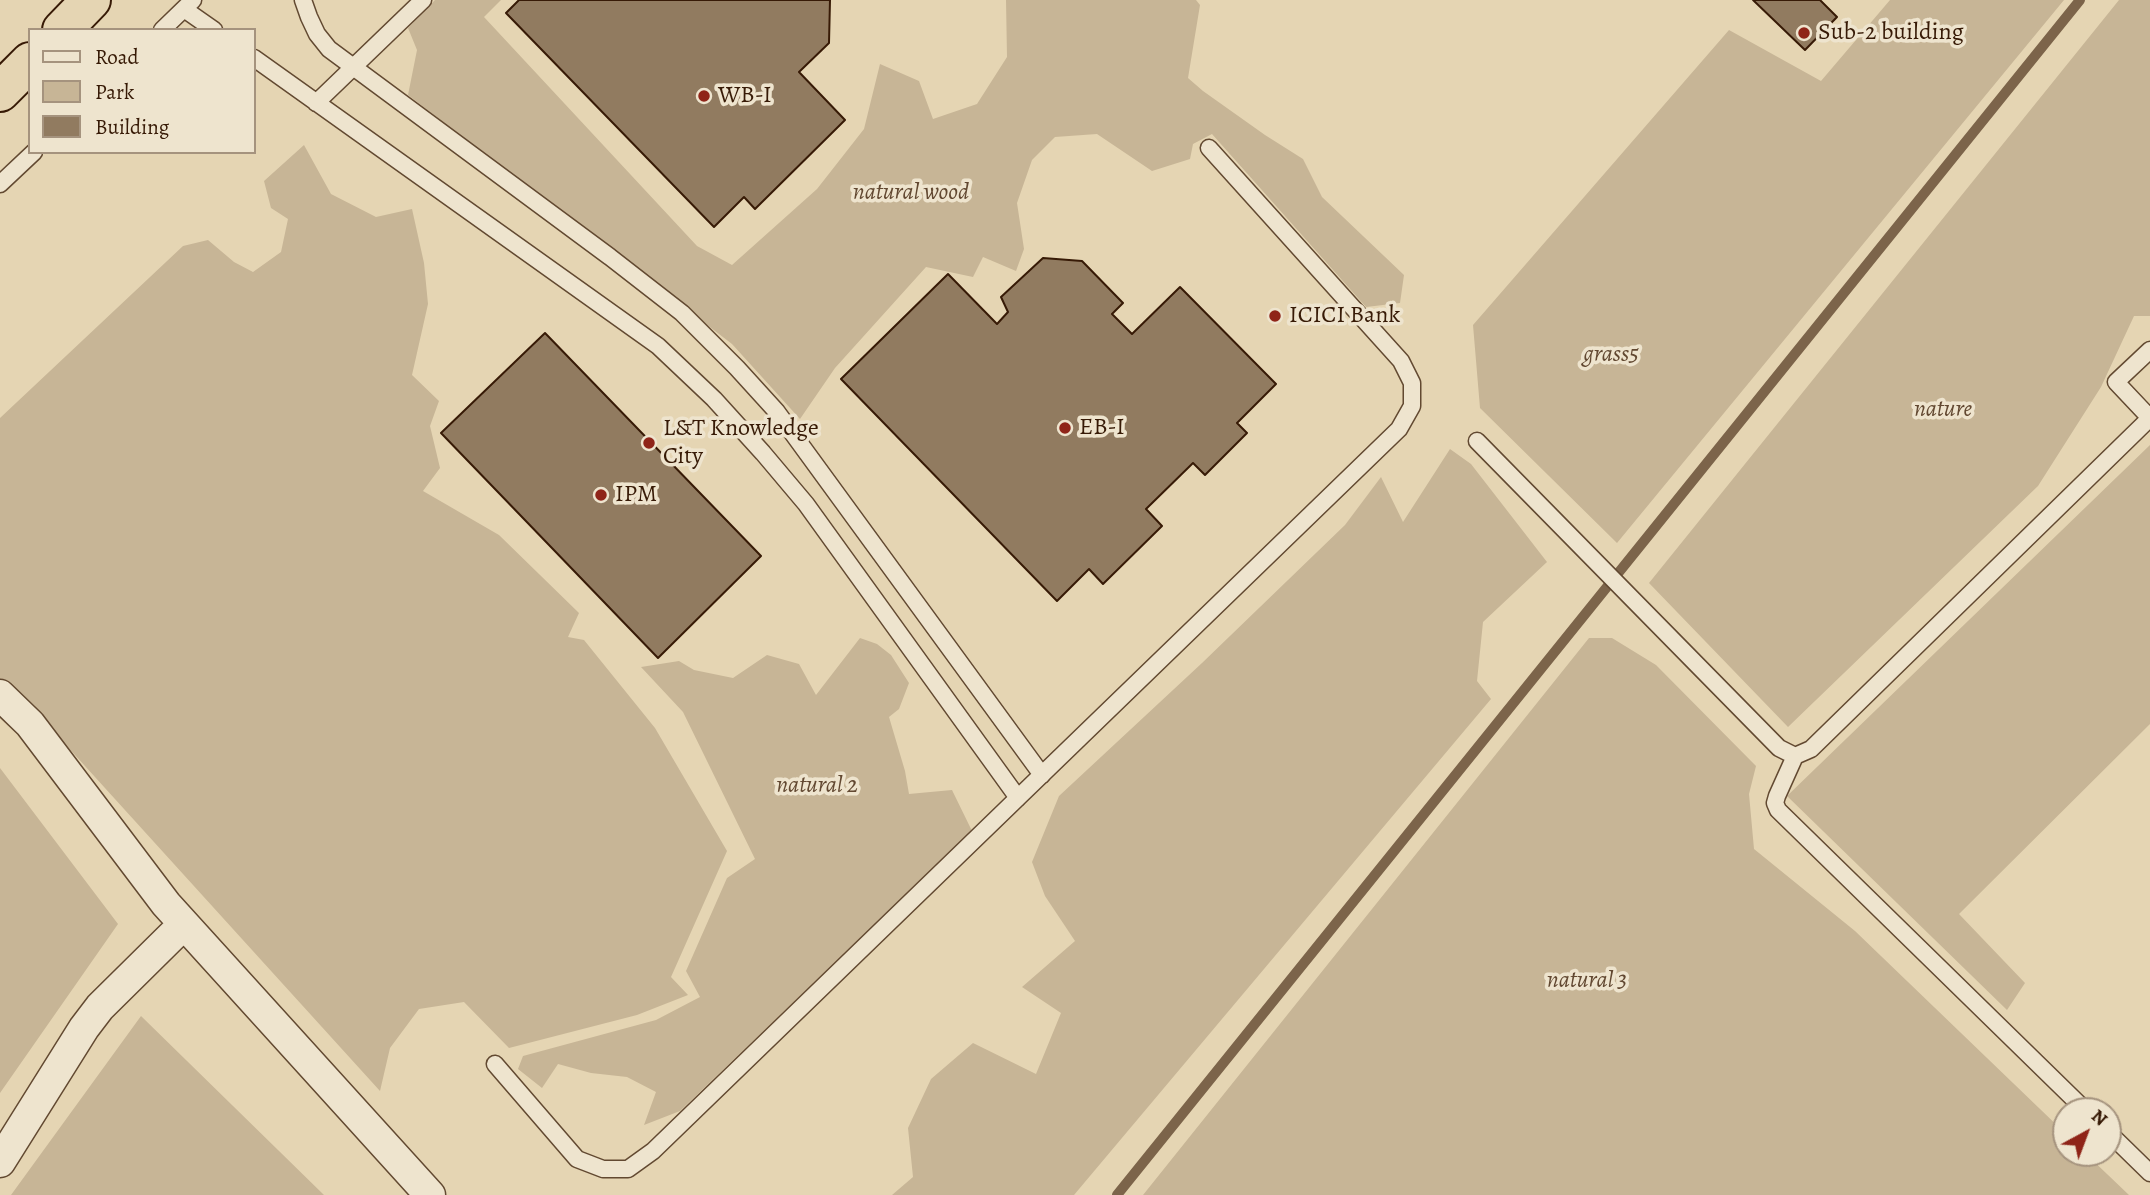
<!DOCTYPE html>
<style>
body{margin:0}
#map{position:relative;width:2150px;height:1195px;overflow:hidden;background:#e5d5b3;font-family:Alegreya,serif}
canvas{display:block}
.legend{position:absolute;left:28px;top:28px;width:228px;height:126px;box-sizing:border-box;background:#eee4ce;border:2px solid #a5937e;margin:0;padding:9px 12px;list-style:none;font-size:21px;color:#371a06}
.legend li{display:flex;align-items:center;gap:14px;height:35px}
.legend b{width:35px;border:2px solid #a5937e}
.north{position:absolute;left:2052px;top:1097px;width:70px;height:70px;box-sizing:border-box;background:#eee4ce;border:2px solid #a5937e;border-radius:50%;rotate:41deg;font-size:19px;font-weight:700;line-height:28px;text-align:center;color:#371a06}
.north::after{content:'';display:block;margin:auto;width:24px;height:32px;background:#8f2418;clip-path:polygon(50% 0,100% 100%,50% 72%,0 100%)}
</style>
<div id="map">
<canvas width="2150" height="1195"></canvas>
<ul class="legend">
<li><b style="height:9px;background:#eee4ce"></b>Road</li>
<li><b style="height:19px;background:#c7b596"></b>Park</li>
<li><b style="height:19px;background:#917b60"></b>Building</li>
</ul>
<div class="north">N</div>
</div>
<script>
const g = document.querySelector('canvas').getContext('2d');
g.lineJoin = 'round';
function fillPath(path, color) { g.fillStyle = color; g.fill(path, 'evenodd'); }
const poly = rows => new Path2D(rows.map(r => 'M' + r).join(''));
function trace(path, color, width, dash) { g.strokeStyle = color; g.lineWidth = width; g.lineCap = dash ? 'butt' : 'round'; g.setLineDash(dash || []); g.stroke(path); }
function drawText(font, color, halo, rows, align = 'center') {
  g.font = font + ' Alegreya,serif'; g.lineWidth = 7; g.setLineDash([]); g.textBaseline = 'middle'; g.strokeStyle = halo; g.fillStyle = color; for (const [text, x, y, turn = 0] of rows) {
    g.save(); g.translate(x, y); g.rotate((+turn || 0) * Math.PI / 180); g.textAlign = isNaN(turn) ? turn : align; if (halo) g.strokeText(text, 0, 0); g.fillText(text, 0, 0); g.restore();
  }
}
fillPath(poly([
 [435,0,501,0,484,17,697,246,732,265,817,189,864,129,880,64,919,81,933,119,977,104,1007,57,1006,0,1196,0,1200,5,1188,78,1203,91,1265,135,1303,159,1322,197,1404,275,1400,303,1366,307,1212,134,1193,144,1190,159,1152,171,1097,134,1055,137,1032,160,1017,203,1024,249,1016,271,983,257,973,277,926,267,835,368,800,419,732,344,408,95,417,50,408,28],
 [1890,0,2064,0,1617,543,1480,408,1473,325,1729,30,1821,81],
 [2119,0,2150,0,2150,316,2134,316,2101,387,2038,486,1788,727,1649,583],
 [304,145,331,194,376,217,412,209,424,263,428,304,412,375,439,401,430,426,440,468,423,491,499,535,579,613,568,637,584,640,655,728,727,851,671,977,688,995,637,1015,509,1048,464,1002,419,1009,390,1048,380,1091,16,690,0,679,0,418,183,246,208,240,234,262,253,272,281,252,288,219,271,208,264,181],
 [2150,445,2150,724,1959,914,2025,983,2007,1010,1787,796],
 [1450,449,1471,464,1547,562,1483,622,1477,681,1491,699,1074,1195,892,1195,913,1177,908,1128,931,1079,973,1043,1036,1074,1061,1013,1022,987,1075,941,1045,896,1032,862,1059,796,1202,663,1345,525,1381,477,1403,522],
 [860,638,877,644,891,655,909,683,899,709,889,717,905,771,909,794,952,790,972,831,680,1111,644,1125,656,1092,627,1077,591,1073,558,1064,542,1088,518,1069,523,1056,656,1020,700,997,686,971,727,878,755,859,683,712,641,667,679,661,694,670,733,678,767,655,799,664,816,695],
 [1589,638,1612,638,1656,665,1756,766,1749,794,1754,849,1855,931,2066,1134,2066,1153,2085,1153,2129,1195,1143,1195],
 [0,768,118,924,0,1093],
 [141,1016,324,1195,11,1195]
]), '#c7b596');
trace(poly([
 [1117,1195,2080,0]
]), '#7c644a', 10);
const building = poly([
 [519,0,830,0,829,43,799,72,845,120,755,209,744,197,714,227,506,13,519,0],
 [1753,0,1820,0,1837,17,1805,50,1753,0],
 [1043,258,1082,261,1123,303,1112,314,1132,334,1180,287,1276,384,1237,423,1247,433,1205,475,1193,463,1146,509,1162,526,1103,584,1089,569,1057,601,841,379,948,274,997,324,1008,312,1001,297,1043,258],
 [545,333,761,556,658,658,441,433,545,333]
]);
fillPath(building, '#917b60');
trace(building, '#371a06', 2);
const lane = poly([
 [303,0,309,17,317,34,329,49,610,257,682,313,737,368,777,412,1042,775],
 [184,9,214,30],
 [162,30,193,0],
 [254,58,658,346,714,399,763,453,806,504,1018,798],
 [316,103,423,0],
 [0,184,34,152],
 [1477,441,1779,748,1795,756],
 [495,1064,577,1159,603,1169,628,1169,653,1151,1399,429,1412,406,1412,383,1401,361,1209,148],
 [2086,1111,1778,810,1775,803,1777,796,1795,756,1811,749,2150,418,2116,382,2150,350],
 [2108,1132,2150,1173]
]);
const street = poly([
 [0,695,30,724,166,904,430,1195],
 [0,1162,84,1028,100,1007,184,924]
]);
const highway = poly([
 [62,30,91,0],
 [0,92,30,62]
]);
trace(lane, '#624931', 19);
trace(street, '#624931', 33);
trace(highway, '#371a06', 42);
trace(lane, '#eee4ce', 16);
trace(street, '#eee4ce', 30);
trace(highway, '#e5d5b3', 38);
for (const [x, y, r, color] of [
 [1804,33,7,"#8f2418"],
 [704,96,7,"#8f2418"],
 [1275,316,7,"#8f2418"],
 [1065,428,7,"#8f2418"],
 [649,443,7,"#8f2418"],
 [601,495,7,"#8f2418"]
]) { const dot = new Path2D(); dot.arc(x, y, r, 0, 2 * Math.PI); g.fillStyle = color; g.fill(dot); trace(dot, '#eee4ce', 2.5); }
drawText('24px', '#371a06', '#eee4ce', [
 ["Sub-2 building",1818,33],
 ["WB-I",718,96],
 ["ICICI Bank",1289,316],
 ["EB-I",1079,428],
 ["L&T Knowledge",663,429],
 ["City",663,457],
 ["IPM",615,495]
], 'left');
drawText('italic 24px', '#624831', '#eee4ce', [
 ["natural wood",911,193],
 ["grass5",1611,355],
 ["nature",1943,410],
 ["natural 2",817,786],
 ["natural 3",1587,981]
]);
</script>
